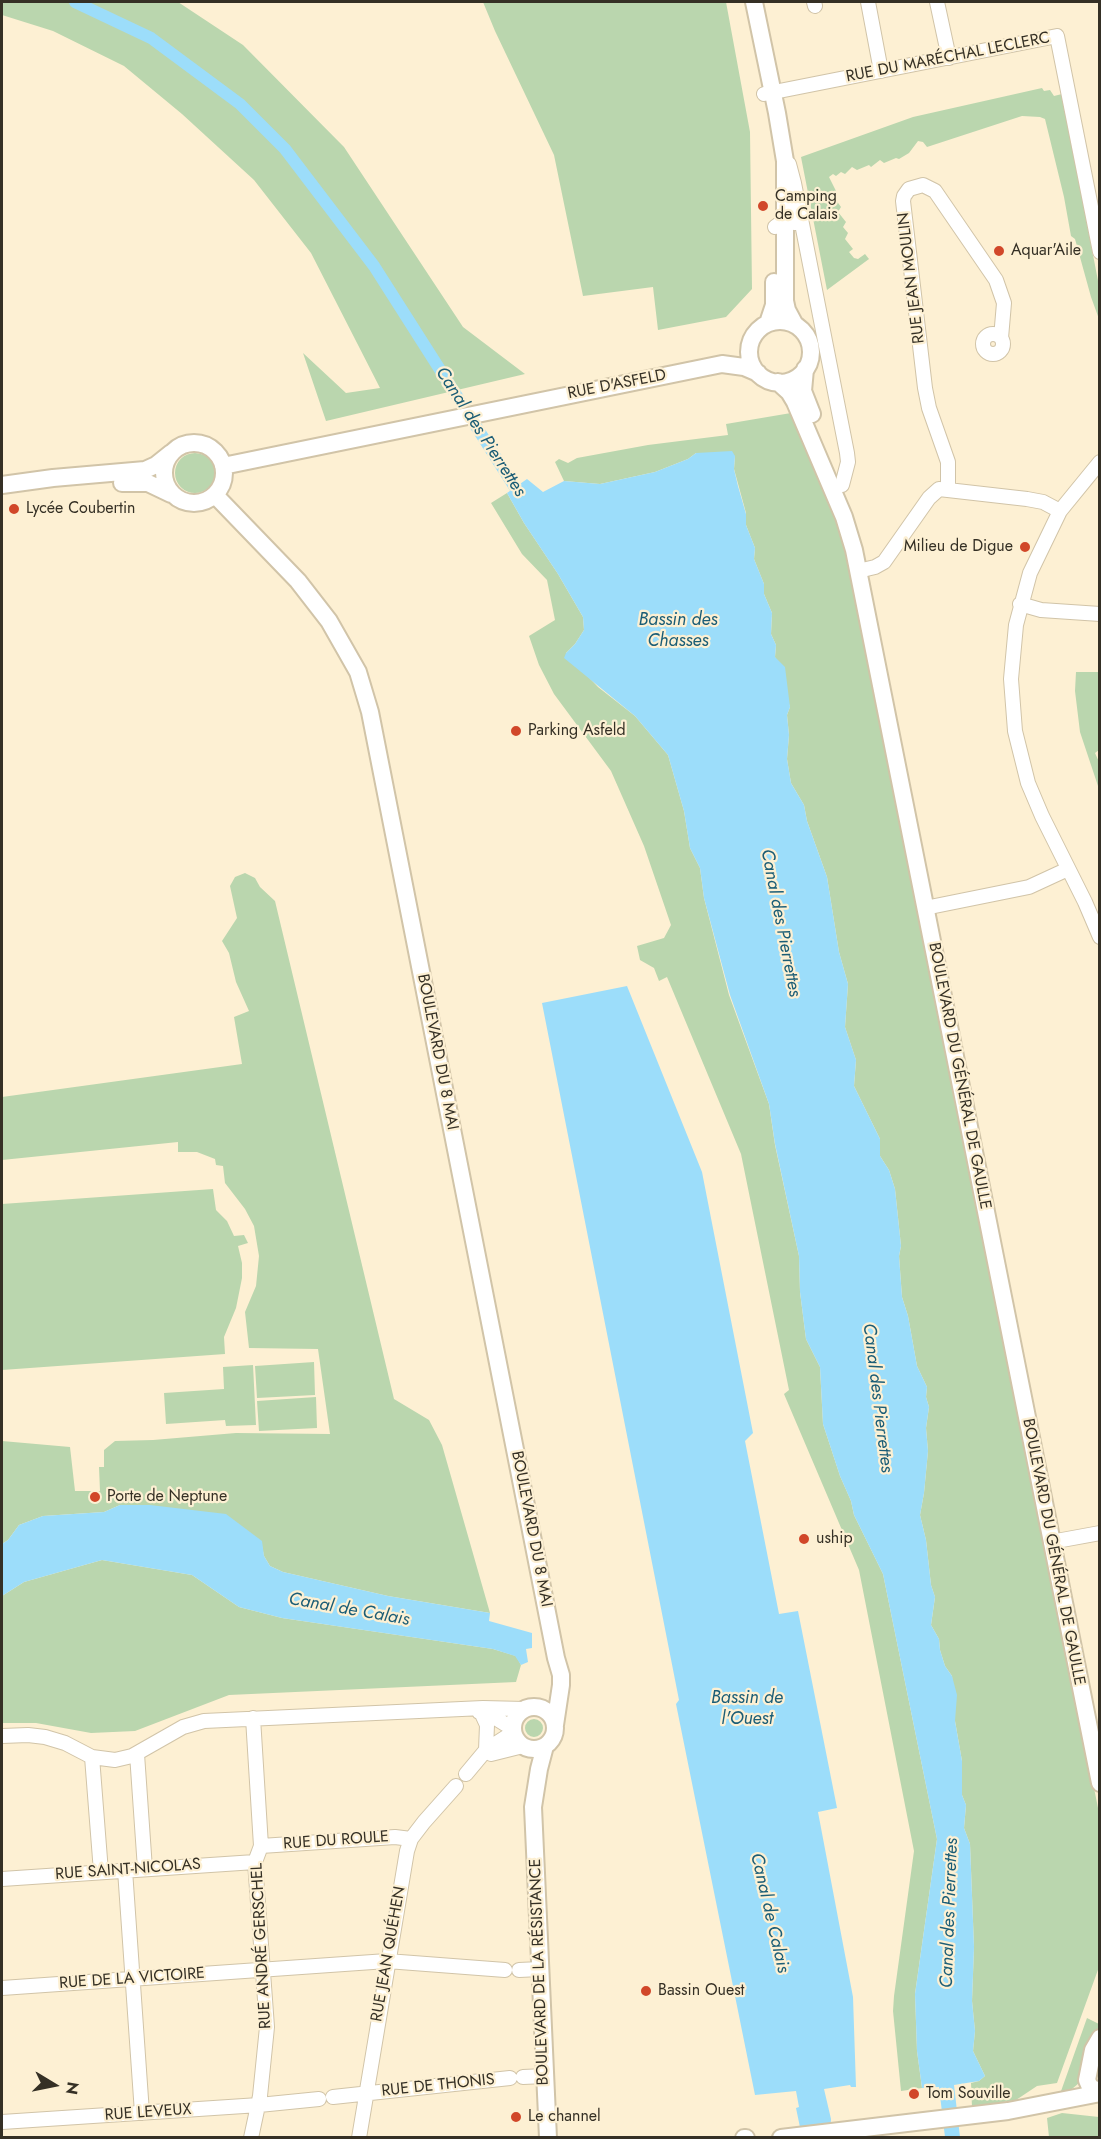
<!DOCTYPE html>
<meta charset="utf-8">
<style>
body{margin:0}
#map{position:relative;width:1101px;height:2139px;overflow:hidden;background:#fdf0d3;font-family:Jost,sans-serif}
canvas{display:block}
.frame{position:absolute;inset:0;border:3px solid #353025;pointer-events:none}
.north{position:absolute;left:24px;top:2055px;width:60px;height:60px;-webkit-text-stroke:4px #fdf0d3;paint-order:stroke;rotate:100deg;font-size:16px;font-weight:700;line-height:24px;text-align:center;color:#353025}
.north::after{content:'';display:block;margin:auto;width:21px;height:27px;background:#353025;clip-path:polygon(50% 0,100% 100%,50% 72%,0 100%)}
</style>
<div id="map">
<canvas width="1101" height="2139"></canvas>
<div class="frame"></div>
<div class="north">N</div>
</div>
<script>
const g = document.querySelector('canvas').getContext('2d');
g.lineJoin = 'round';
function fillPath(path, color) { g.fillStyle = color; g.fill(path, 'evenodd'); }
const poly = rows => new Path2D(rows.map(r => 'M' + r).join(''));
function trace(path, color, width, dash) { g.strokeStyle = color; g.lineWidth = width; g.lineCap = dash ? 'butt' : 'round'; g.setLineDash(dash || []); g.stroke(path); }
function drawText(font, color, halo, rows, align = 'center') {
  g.font = font + ' Jost,sans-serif'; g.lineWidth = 4.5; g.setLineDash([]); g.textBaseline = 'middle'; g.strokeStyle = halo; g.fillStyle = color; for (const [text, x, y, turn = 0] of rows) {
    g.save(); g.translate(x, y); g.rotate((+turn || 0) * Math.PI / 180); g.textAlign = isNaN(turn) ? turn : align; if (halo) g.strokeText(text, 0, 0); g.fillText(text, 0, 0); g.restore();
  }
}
fillPath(poly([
 [2,2,178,2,243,45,344,147,463,327,525,374,326,421,303,353,346,393,380,388,311,253,254,180,182,114,124,66,53,31,2,15],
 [483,2,726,2,750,132,752,289,726,317,658,330,653,287,583,296,554,155,495,31],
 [1042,88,1044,91,1050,90,1054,96,1062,94,1099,286,1099,319,1091,297,1075,239,1071,236,1064,197,1045,119,1040,117,1022,116,927,147,923,142,918,141,909,153,899,159,896,158,884,163,880,160,871,167,869,165,857,170,852,167,845,174,841,172,836,176,833,174,829,177,838,195,836,200,841,207,838,212,846,222,843,227,848,233,845,239,853,249,849,252,854,258,858,259,865,254,869,259,827,290,801,157,913,117],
 [791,413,847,548,1099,1813,1099,1967,1057,2083,1037,2086,1016,2100,972,2107,971,2083,979,2081,985,2076,973,2051,975,2031,972,2001,974,1947,970,1844,964,1828,966,1805,962,1795,962,1761,955,1721,952,1676,945,1666,940,1650,939,1639,931,1625,935,1597,931,1585,926,1540,920,1515,924,1493,928,1451,926,1428,929,1407,926,1397,927,1387,917,1366,908,1316,902,1297,899,1256,901,1246,895,1189,889,1170,880,1156,880,1139,854,1086,856,1060,845,1027,848,984,839,952,827,877,807,821,804,805,791,783,787,759,789,735,787,715,790,707,775,657,776,645,771,634,772,613,764,594,764,584,754,559,755,548,746,525,746,513,734,469,735,456,696,453,688,459,655,472,600,484,564,481,555,462,559,459,568,463,577,458,648,445,728,435,726,424],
 '175 473a20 20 0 1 1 40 0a20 20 0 1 1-40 0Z',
 [507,493,524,523,558,574,583,617,584,630,575,644,566,653,598,687,635,716,668,755,684,811,690,848,700,868,704,898,729,995,769,1104,775,1145,799,1256,800,1292,806,1339,820,1367,823,1424,840,1476,851,1501,854,1515,883,1574,937,1839,915,1994,917,2051,922,2088,901,2091,893,2011,894,1996,914,1851,859,1570,784,1394,789,1390,741,1154,667,977,659,981,654,968,640,960,637,946,664,938,671,925,644,846,611,771,554,694,539,665,529,636,555,620,547,580,522,554,491,503],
 [1076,672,1099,672,1099,750,1095,753,1099,762,1099,789,1080,732,1075,691],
 [245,873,255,878,260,887,275,901,394,1399,429,1420,442,1445,490,1613,388,1596,283,1572,270,1566,264,1556,261,1541,120,1505,104,1512,43,1516,19,1525,8,1540,2,1544,2,1441,70,1447,75,1491,100,1491,99,1467,104,1467,104,1450,115,1441,153,1440,236,1433,330,1434,318,1349,249,1348,245,1312,256,1286,259,1256,254,1226,245,1209,225,1183,223,1166,216,1165,215,1159,197,1152,178,1152,178,1142,2,1160,2,1097,242,1064,234,1017,249,1011,236,982,229,953,222,941,237,918,230,886,235,877],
 [213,1189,216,1210,227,1221,234,1236,244,1235,248,1243,238,1246,242,1263,242,1278,236,1308,224,1337,225,1354,2,1370,2,1204],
 [314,1362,315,1395,257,1398,255,1366],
 [253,1365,256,1425,226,1426,225,1420,166,1424,164,1393,224,1389,223,1367],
 [316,1397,317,1428,259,1431,257,1401],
 [102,1560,192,1575,239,1607,282,1618,493,1649,516,1656,521,1665,516,1682,229,1695,135,1731,91,1733,36,1723,2,1723,2,1596,24,1582],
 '525 1728a9 9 0 1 1 18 0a9 9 0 1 1-18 0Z',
 [1087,2018,1099,2024,1099,2030,1092,2039,1079,2083,1072,2089,1060,2094],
 [1062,2113,1099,2117,1099,2137,1049,2137,1047,2118]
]), '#bad6ae');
fillPath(poly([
 [732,451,735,456,734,469,738,486,746,514,746,525,755,548,754,559,764,584,764,594,772,613,771,634,776,645,775,657,785,667,790,707,787,715,789,735,787,759,791,783,804,805,807,821,827,877,839,952,848,984,845,1027,856,1060,854,1086,880,1139,880,1156,889,1170,895,1189,901,1246,899,1256,902,1297,908,1316,917,1366,927,1387,926,1397,929,1407,926,1428,928,1451,924,1493,920,1515,926,1540,931,1585,935,1597,931,1625,939,1639,940,1650,945,1666,952,1676,957,1695,955,1721,962,1761,962,1795,966,1805,964,1828,970,1844,974,1947,972,2001,975,2031,973,2051,985,2076,979,2081,954,2085,960,2137,945,2137,939,2087,922,2088,917,2051,915,1994,937,1839,883,1574,854,1515,851,1501,840,1476,823,1424,820,1367,806,1339,800,1292,799,1256,775,1144,769,1104,730,995,704,898,700,868,690,848,684,811,668,755,635,716,564,658,566,653,575,644,584,630,583,617,558,574,524,523,507,493,527,479,543,492,564,481,600,484,655,472,688,459,696,453],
 [627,986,702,1172,753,1433,745,1441,779,1614,798,1611,837,1808,818,1812,853,1997,856,2087,851,2087,850,2085,824,2089,831,2119,830,2137,802,2137,796,2108,799,2107,796,2091,755,2095,676,1704,679,1700,542,1003],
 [120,1505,150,1505,226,1514,262,1541,264,1556,270,1566,283,1572,388,1596,490,1613,489,1621,532,1633,532,1648,526,1649,528,1662,521,1665,515,1656,493,1649,282,1618,239,1607,192,1575,102,1560,24,1582,2,1596,2,1544,8,1540,19,1525,43,1516,104,1512]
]), '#9cddfa');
trace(poly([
 [75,2,151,38,240,104,285,149,374,266,523,500]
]), '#9cddfa', 12);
const minor = poly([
 [814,2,815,6],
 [868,2,881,71],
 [937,2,949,58],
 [764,94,1057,36,1100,252],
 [789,164,794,183,847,453,848,462,842,485],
 [775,227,782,222,795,223],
 '983 344a10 10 0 1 1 20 0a10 10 0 1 1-20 0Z',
 [1100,462,1060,511,1030,573,1016,625,1011,679,1015,731,1028,783,1042,816,1085,902,1100,937],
 [948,489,948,462,929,408,925,388,903,201,904,196,909,189,923,185,935,191,996,280,1004,303,1001,338],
 [858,571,875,567,884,562,929,498,939,489,1027,499,1043,502,1060,511],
 [1020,604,1041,610,1100,614],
 [925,908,1029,887,1068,869],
 [1051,1542,1100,1533],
 [479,1712,497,1719,513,1729],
 [481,1712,487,1725,486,1750],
 [2,1736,28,1735,45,1737,65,1743,92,1757,115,1760,132,1756,183,1727,204,1721,483,1708,525,1709],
 [137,1754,145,1869],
 [491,1754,523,1746],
 [92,1757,101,1872],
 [466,1774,486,1750,514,1732],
 [261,1846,395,1837,411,1839],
 [125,1870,142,2113],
 [2,1879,255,1862],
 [519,1970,540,1969],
 [2,1988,387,1961,505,1970],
 [523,2077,545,2076],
 [333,2097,510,2078],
 [2,2122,259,2105,319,2099],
 [251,2138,260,2096,267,2027,255,1862,261,1846,253,1718],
 [359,2138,407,1851,411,1839,424,1822,456,1786]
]);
const tertiary = poly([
 [754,2,777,113,785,161,785,301,787,310,795,325],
 '749 352a31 31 0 1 1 62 0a31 31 0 1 1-62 0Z',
 [768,323,774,305,774,282],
 [805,369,803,391,812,414],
 [778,382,789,392,795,402,844,517,854,550,1100,1783],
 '164 473a30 30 0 1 1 60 0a30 30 0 1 1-60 0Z',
 [223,466,722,364,744,367,758,373],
 [122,483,148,483,171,494],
 [2,485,53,478,145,470,156,465,171,453],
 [215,495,298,581,329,621,358,672,370,712,556,1658,561,1675,561,1685,555,1725],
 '513 1728a21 21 0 1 1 42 0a21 21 0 1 1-42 0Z',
 [545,1746,539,1769,533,1807,548,2138],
 [1100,2038,1093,2050,1087,2080,1090,2087,1100,2092],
 [744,2138,746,2138],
 [781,2138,1008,2111,1100,2093]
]);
trace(minor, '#d1c4a8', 16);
trace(tertiary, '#d1c4a8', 20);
trace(minor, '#fff', 14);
trace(tertiary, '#fff', 16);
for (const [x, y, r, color] of [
 [763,206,6,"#d14729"],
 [999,251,6,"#d14729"],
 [14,509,6,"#d14729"],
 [1025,547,6,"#d14729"],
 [516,731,6,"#d14729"],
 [95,1497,6,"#d14729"],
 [804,1539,6,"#d14729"],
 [646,1991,6,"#d14729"],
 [914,2094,6,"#d14729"],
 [516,2117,6,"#d14729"]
]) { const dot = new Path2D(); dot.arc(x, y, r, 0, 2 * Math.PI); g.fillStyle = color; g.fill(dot); trace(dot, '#fdf0d3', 2); }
drawText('16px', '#353025', '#fdf0d3', [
 ["RUE DU MARÉCHAL LECLERC",948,58,-11],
 ["RUE JEAN MOULIN",912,278,-97],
 ["RUE D'ASFELD",617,385,-11],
 ["BOULEVARD DU 8 MAI",437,1052,79],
 ["BOULEVARD DU GÉNÉRAL DE GAULLE",959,1076,79],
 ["BOULEVARD DU 8 MAI",531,1529,79],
 ["BOULEVARD DU GÉNÉRAL DE GAULLE",1053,1552,79],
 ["RUE DU ROULE",336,1841,-4],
 ["RUE SAINT-NICOLAS",128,1870,-4],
 ["RUE ANDRÉ GERSCHEL",262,1946,-93],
 ["RUE JEAN QUÉHEN",389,1954,-80],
 ["BOULEVARD DE LA RÉSISTANCE",540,1972,-92],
 ["RUE DE LA VICTOIRE",132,1979,-4],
 ["RUE DE THONIS",438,2086,-6],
 ["RUE LEVEUX",148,2113,-4]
]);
drawText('16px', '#353025', '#fdf0d3', [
 ["Camping",775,197],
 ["de Calais",775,215],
 ["Aquar'Aile",1011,251],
 ["Lycée Coubertin",26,509],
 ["Milieu de Digue",1013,547,"right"],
 ["Parking Asfeld",528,731],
 ["Porte de Neptune",107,1497],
 ["uship",816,1539],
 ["Bassin Ouest",658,1991],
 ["Tom Souville",926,2094],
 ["Le channel",528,2117]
], 'left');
drawText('italic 18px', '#1b5d76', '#fdf0d3', [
 ["Canal des Pierrettes",480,432,57],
 ["Bassin des",678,621],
 ["Chasses",678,642],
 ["Canal des Pierrettes",780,923,79],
 ["Canal des Pierrettes",877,1398,83],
 ["Canal de Calais",349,1610,10],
 ["Bassin de",747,1699],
 ["l'Ouest",747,1720],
 ["Canal de Calais",769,1913,77],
 ["Canal des Pierrettes",950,1913,-88]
]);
</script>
